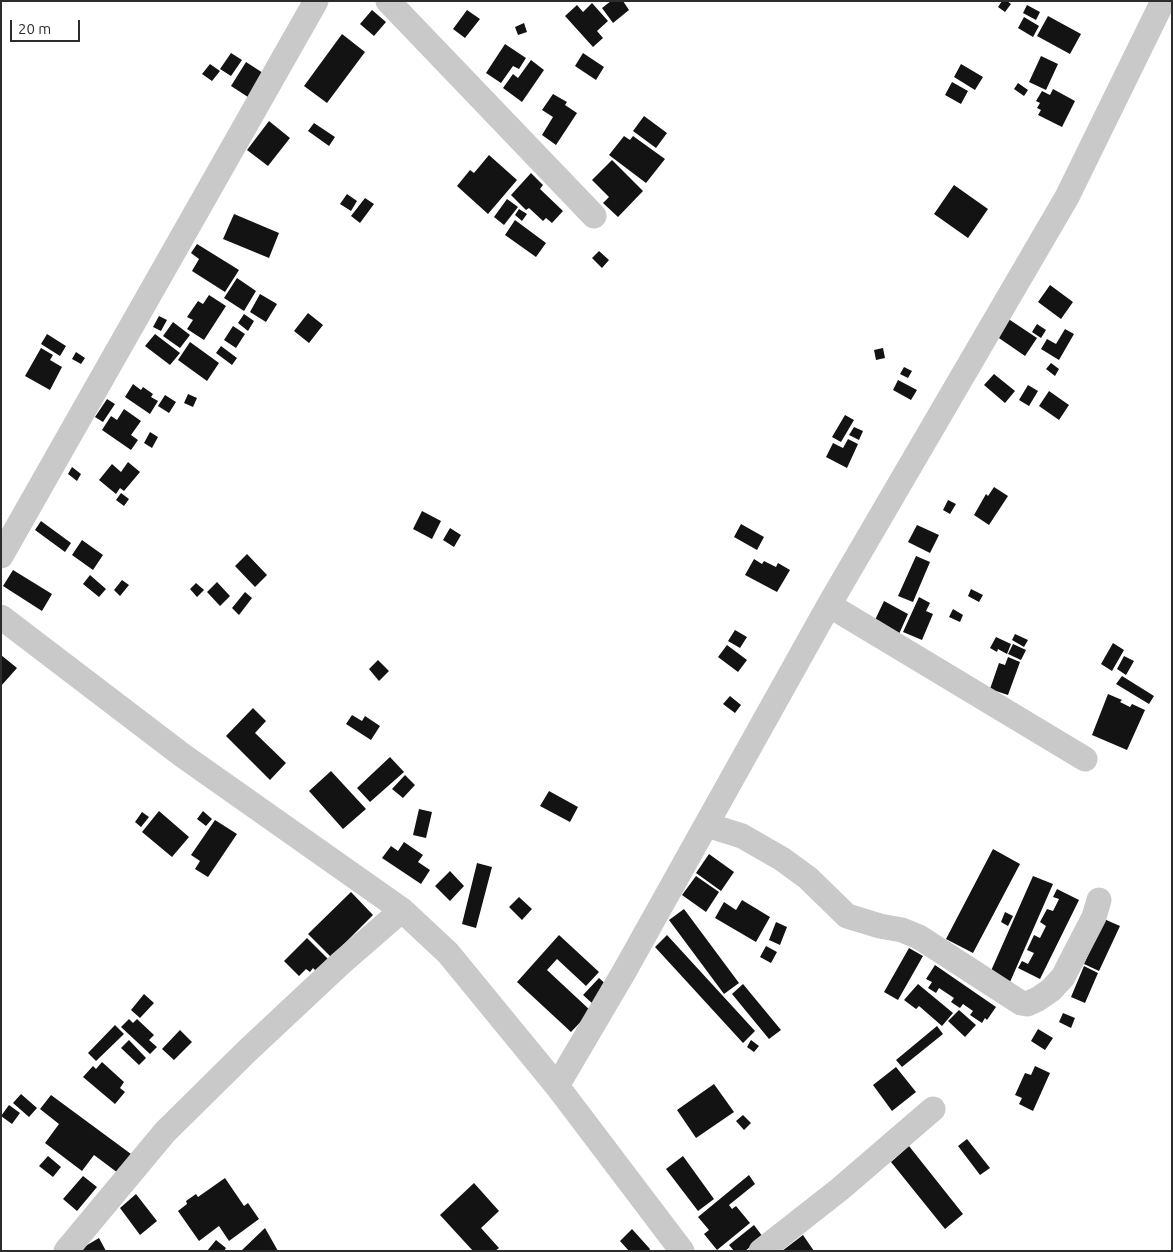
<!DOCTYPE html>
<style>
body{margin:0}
#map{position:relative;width:1173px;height:1252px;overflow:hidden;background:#fff;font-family:Ubuntu,sans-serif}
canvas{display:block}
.frame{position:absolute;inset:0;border:2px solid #2c2c2c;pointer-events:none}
.scale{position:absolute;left:10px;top:20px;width:70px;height:22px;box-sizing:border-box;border:2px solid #2c2c2c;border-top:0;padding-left:6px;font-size:15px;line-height:18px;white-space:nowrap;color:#2c2c2c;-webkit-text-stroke:4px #fff;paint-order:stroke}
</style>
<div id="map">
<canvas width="1173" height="1252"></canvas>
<div class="frame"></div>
<div class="scale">20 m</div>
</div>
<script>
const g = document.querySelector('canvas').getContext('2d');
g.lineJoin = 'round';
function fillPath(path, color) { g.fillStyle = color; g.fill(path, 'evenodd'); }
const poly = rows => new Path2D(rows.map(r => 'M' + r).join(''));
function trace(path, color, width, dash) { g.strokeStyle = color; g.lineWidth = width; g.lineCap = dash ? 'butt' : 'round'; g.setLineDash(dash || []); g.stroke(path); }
fillPath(poly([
 [611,1,623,1,629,10,613,23,602,8],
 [1002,1,1007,1,1011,4,1005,12,998,7],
 [592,3,608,21,597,31,603,38,593,47,565,16,577,5,583,12],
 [1027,5,1040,12,1036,20,1023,13],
 [372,10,386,22,374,36,360,24],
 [467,10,480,19,465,38,453,29],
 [1048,16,1081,34,1070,54,1037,36],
 [1024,17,1039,26,1033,37,1018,28],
 [524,23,527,32,518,35,515,27],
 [342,34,365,52,327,103,304,86],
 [505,44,526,58,519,69,513,66,501,83,486,73],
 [231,53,242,60,231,76,220,69],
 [583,53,604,67,596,80,575,66],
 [1041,56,1058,64,1046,90,1029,82],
 [531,60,544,70,522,102,503,88,513,74,518,78],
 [246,62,263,73,248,97,231,86],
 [210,64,220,71,212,81,202,74],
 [961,64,983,77,975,90,954,77],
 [952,82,968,91,961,104,945,95],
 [1018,83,1028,90,1024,96,1014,89],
 [1053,89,1075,101,1062,127,1038,115,1041,110,1037,108,1040,103,1036,101,1042,91,1050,95],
 [553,94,567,102,565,105,577,113,556,145,542,135,553,117,542,110],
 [644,116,667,133,656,148,633,131],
 [269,121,290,138,268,166,247,150],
 [314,123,335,137,329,146,308,131],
 [624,136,630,140,633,136,665,159,646,183,609,155],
 [489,155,517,180,488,214,457,186,470,170,474,173],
 [612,160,643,191,618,217,603,203,609,197,592,180],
 [531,173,543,185,540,189,563,211,552,223,546,218,543,221,529,208,526,210,511,195],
 [954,185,988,209,968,238,934,214],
 [347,194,357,201,351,211,340,204],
 [365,198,374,204,360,223,351,216],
 [507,199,518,207,504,225,494,217],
 [519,209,527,214,522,221,515,215],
 [234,214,279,233,269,258,223,239],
 [515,220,546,243,536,257,505,235],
 [197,244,239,270,225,292,192,271,199,259,191,253],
 [599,251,609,260,602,268,592,258],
 [237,278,256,291,244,311,224,298],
 [1050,285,1073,302,1061,319,1038,302],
 [260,294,277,304,266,322,250,312],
 [209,295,226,306,204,340,187,329,193,320,187,317,198,301,203,304],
 [308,313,323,325,309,343,294,331],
 [244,314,254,321,248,331,238,323],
 [159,316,167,320,161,331,153,327],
 [1007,318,1037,338,1025,356,996,336],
 [173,322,190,335,180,348,163,336],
 [1037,324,1046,330,1041,338,1032,332],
 [233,326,245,334,236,348,224,340],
 [1065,329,1074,334,1059,360,1041,349,1047,339,1056,344],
 [47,334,66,346,60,356,41,344],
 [155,334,180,353,170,365,145,346],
 [190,342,219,363,207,381,178,360],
 [221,346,237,358,232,365,216,353],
 [41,348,53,355,50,360,62,367,50,390,25,376],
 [883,348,885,358,876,360,874,350],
 [76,352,85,358,81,364,72,359],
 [1051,363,1059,369,1055,376,1046,369],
 [904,367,912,371,908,378,900,374],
 [994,374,1015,391,1005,403,984,385],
 [898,380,917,390,911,400,893,390],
 [133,384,141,390,143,387,153,394,151,397,158,401,150,414,125,397],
 [1028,385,1038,391,1029,406,1019,400],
 [1049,391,1069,405,1059,420,1039,406],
 [188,394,197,398,193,407,184,403],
 [165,395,176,402,169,413,158,406],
 [107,399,115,404,103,422,95,417],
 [124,409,141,421,131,435,138,440,131,450,102,430,111,416,117,420],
 [845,415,854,420,841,442,832,437],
 [854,427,863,431,859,440,849,435],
 [150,432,158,437,152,448,144,443],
 [848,439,858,444,847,468,826,457,833,443,843,448],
 [128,462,140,472,124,491,120,488,116,494,99,480,112,464,121,472],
 [72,467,81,474,77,481,68,474],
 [994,487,1008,496,989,525,974,515,986,494,988,496],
 [121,493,129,499,124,506,116,500],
 [948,500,956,504,950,514,943,510],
 [422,511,441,521,432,539,413,529],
 [41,521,71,543,65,552,35,530],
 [741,524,764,537,757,550,734,537],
 [917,525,939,535,930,553,908,542],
 [450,528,461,535,454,547,443,540],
 [82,540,103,555,93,570,72,555],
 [247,554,267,575,255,587,235,566],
 [916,556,930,562,913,602,898,596],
 [754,559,762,564,764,561,776,567,778,563,790,570,777,592,745,575],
 [13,570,52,594,42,611,3,586],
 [90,575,106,589,99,597,83,584],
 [122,580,129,585,120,596,114,590],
 [217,582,230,596,220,606,207,592],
 [196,583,204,590,197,597,190,589],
 [971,589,983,595,979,602,968,596],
 [245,592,252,598,239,615,232,608],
 [919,597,930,603,926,611,933,614,922,640,903,632],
 [884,601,908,614,899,634,874,622],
 [953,609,963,615,960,622,949,617],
 [735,630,747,637,740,648,728,641],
 [1015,634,1028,640,1024,647,1012,640],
 [996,637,1011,644,1007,654,998,649,997,652,990,648],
 [1113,643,1124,650,1112,671,1101,664],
 [1013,644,1026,650,1021,660,1008,654],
 [727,645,747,660,738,672,718,657],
 [1,655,17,668,1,686],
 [1124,656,1134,661,1126,675,1117,669],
 [1008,657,1020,662,1008,695,990,689,999,663,1005,665],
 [378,660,389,671,379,681,369,669],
 [1122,676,1154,696,1149,704,1116,684],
 [1108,694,1122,700,1120,702,1130,707,1132,704,1145,710,1127,750,1092,735],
 [730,696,741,705,735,713,723,704],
 [253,708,266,721,255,733,286,763,270,780,226,736],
 [352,715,362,721,365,716,380,726,371,740,346,724],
 [390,757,404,772,370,802,357,788],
 [331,771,366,809,343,829,309,791],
 [405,775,415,785,403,798,392,789],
 [549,791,578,807,570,822,540,806],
 [419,809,432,812,426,838,413,835],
 [159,811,189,837,172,857,142,832],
 [203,811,212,819,206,826,197,819],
 [142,812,149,817,141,827,135,822],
 [215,820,237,834,208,877,195,869,200,861,191,855],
 [404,842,423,855,418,862,430,870,421,884,382,858,391,846,398,851],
 [993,849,1020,864,973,953,946,939],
 [709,854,734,872,721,891,696,873],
 [477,863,492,867,476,928,462,924],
 [450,871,464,886,450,901,435,886],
 [696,876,719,892,706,912,682,895],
 [1033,876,1053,884,1010,982,990,973],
 [1057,889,1079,900,1040,979,1018,968,1022,961,1028,964,1034,953,1027,950,1034,935,1040,938,1046,926,1040,922,1047,909,1053,911,1059,899,1053,897],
 [351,892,373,915,331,957,308,934],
 [519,897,532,909,522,920,509,907],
 [742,900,770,917,756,942,715,918,724,902,736,910],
 [684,909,739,983,724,994,669,920],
 [1005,912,1013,916,1008,926,1001,922],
 [1104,919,1120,926,1099,971,1084,964],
 [776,922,787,927,780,945,769,940],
 [559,935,599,972,586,986,557,959,547,970,591,1011,571,1032,517,982],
 [667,935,755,1031,743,1043,655,947],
 [307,938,329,960,317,972,313,968,310,972,306,969,299,976,284,961],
 [766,946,777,952,771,963,760,957],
 [909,948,923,956,898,1000,884,992],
 [935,965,996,1007,987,1020,985,1018,982,1023,970,1015,973,1011,963,1004,960,1008,951,1002,954,998,939,988,936,993,928,988,932,982,926,979],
 [1084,966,1098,973,1085,1003,1071,997],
 [599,978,608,986,593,1004,583,995],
 [743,984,781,1030,769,1039,732,994],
 [918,984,953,1013,942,1026,919,1006,916,1009,904,1000],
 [144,994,154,1003,140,1018,131,1010],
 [959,1010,976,1025,965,1037,948,1021],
 [1063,1013,1075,1018,1071,1028,1059,1022],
 [129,1019,133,1023,137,1019,154,1035,149,1040,157,1047,150,1054,121,1027],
 [115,1025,124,1034,96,1061,88,1053],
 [937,1026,943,1034,902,1067,896,1060],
 [1038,1029,1053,1038,1045,1050,1031,1041],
 [180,1030,192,1042,174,1060,162,1049],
 [129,1040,146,1058,139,1065,121,1048],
 [751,1040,759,1046,754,1052,747,1047],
 [102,1062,124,1082,120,1088,125,1092,115,1104,83,1077,93,1066,96,1069],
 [1035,1066,1050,1073,1033,1111,1019,1104,1022,1098,1015,1095,1025,1073,1031,1075],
 [896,1067,916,1092,892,1111,873,1085],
 [714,1084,734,1112,696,1138,677,1110],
 [21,1094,37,1108,29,1117,13,1103],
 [51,1095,131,1154,118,1173,94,1155,82,1171,45,1143,59,1124,40,1109],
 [9,1105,20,1113,12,1124,1,1116],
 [743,1115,751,1123,744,1130,736,1121],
 [967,1139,990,1168,980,1175,958,1146],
 [909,1146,963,1214,945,1229,891,1162],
 [48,1156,61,1167,53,1177,39,1166],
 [683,1156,714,1199,698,1211,666,1169],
 [749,1175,755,1184,729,1205,732,1209,736,1206,750,1223,717,1250,704,1234,709,1230,698,1217],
 [83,1176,97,1187,77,1211,63,1199],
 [225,1178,244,1206,248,1203,259,1219,229,1241,219,1226,199,1241,178,1211,187,1204,186,1201,196,1194,198,1197],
 [474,1183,499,1211,481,1228,499,1248,495,1251,473,1251,440,1215],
 [136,1194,157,1221,140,1235,120,1208],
 [754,1225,763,1237,745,1251,734,1251,729,1245],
 [265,1228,278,1251,241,1251],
 [632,1229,650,1249,649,1251,629,1251,620,1241],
 [803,1235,814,1251,782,1251],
 [99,1238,106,1251,77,1251],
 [216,1240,226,1248,224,1251,207,1251]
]), '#131313');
trace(poly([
 [388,1,594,216],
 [1,556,316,1],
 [829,605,1085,759],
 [1,617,182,755,402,910,448,953,557,1086,682,1251],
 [707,825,742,836,782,859,808,878,847,916,880,926,902,930,919,937,1021,1003,1027,1004,1038,999,1051,990,1063,977,1094,917,1099,900],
 [557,1086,624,972,829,605,1067,197,1163,1],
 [66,1251,165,1132,247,1051,341,963,402,910],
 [761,1251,840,1189,933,1109]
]), '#c9c9c9', 25);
</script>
